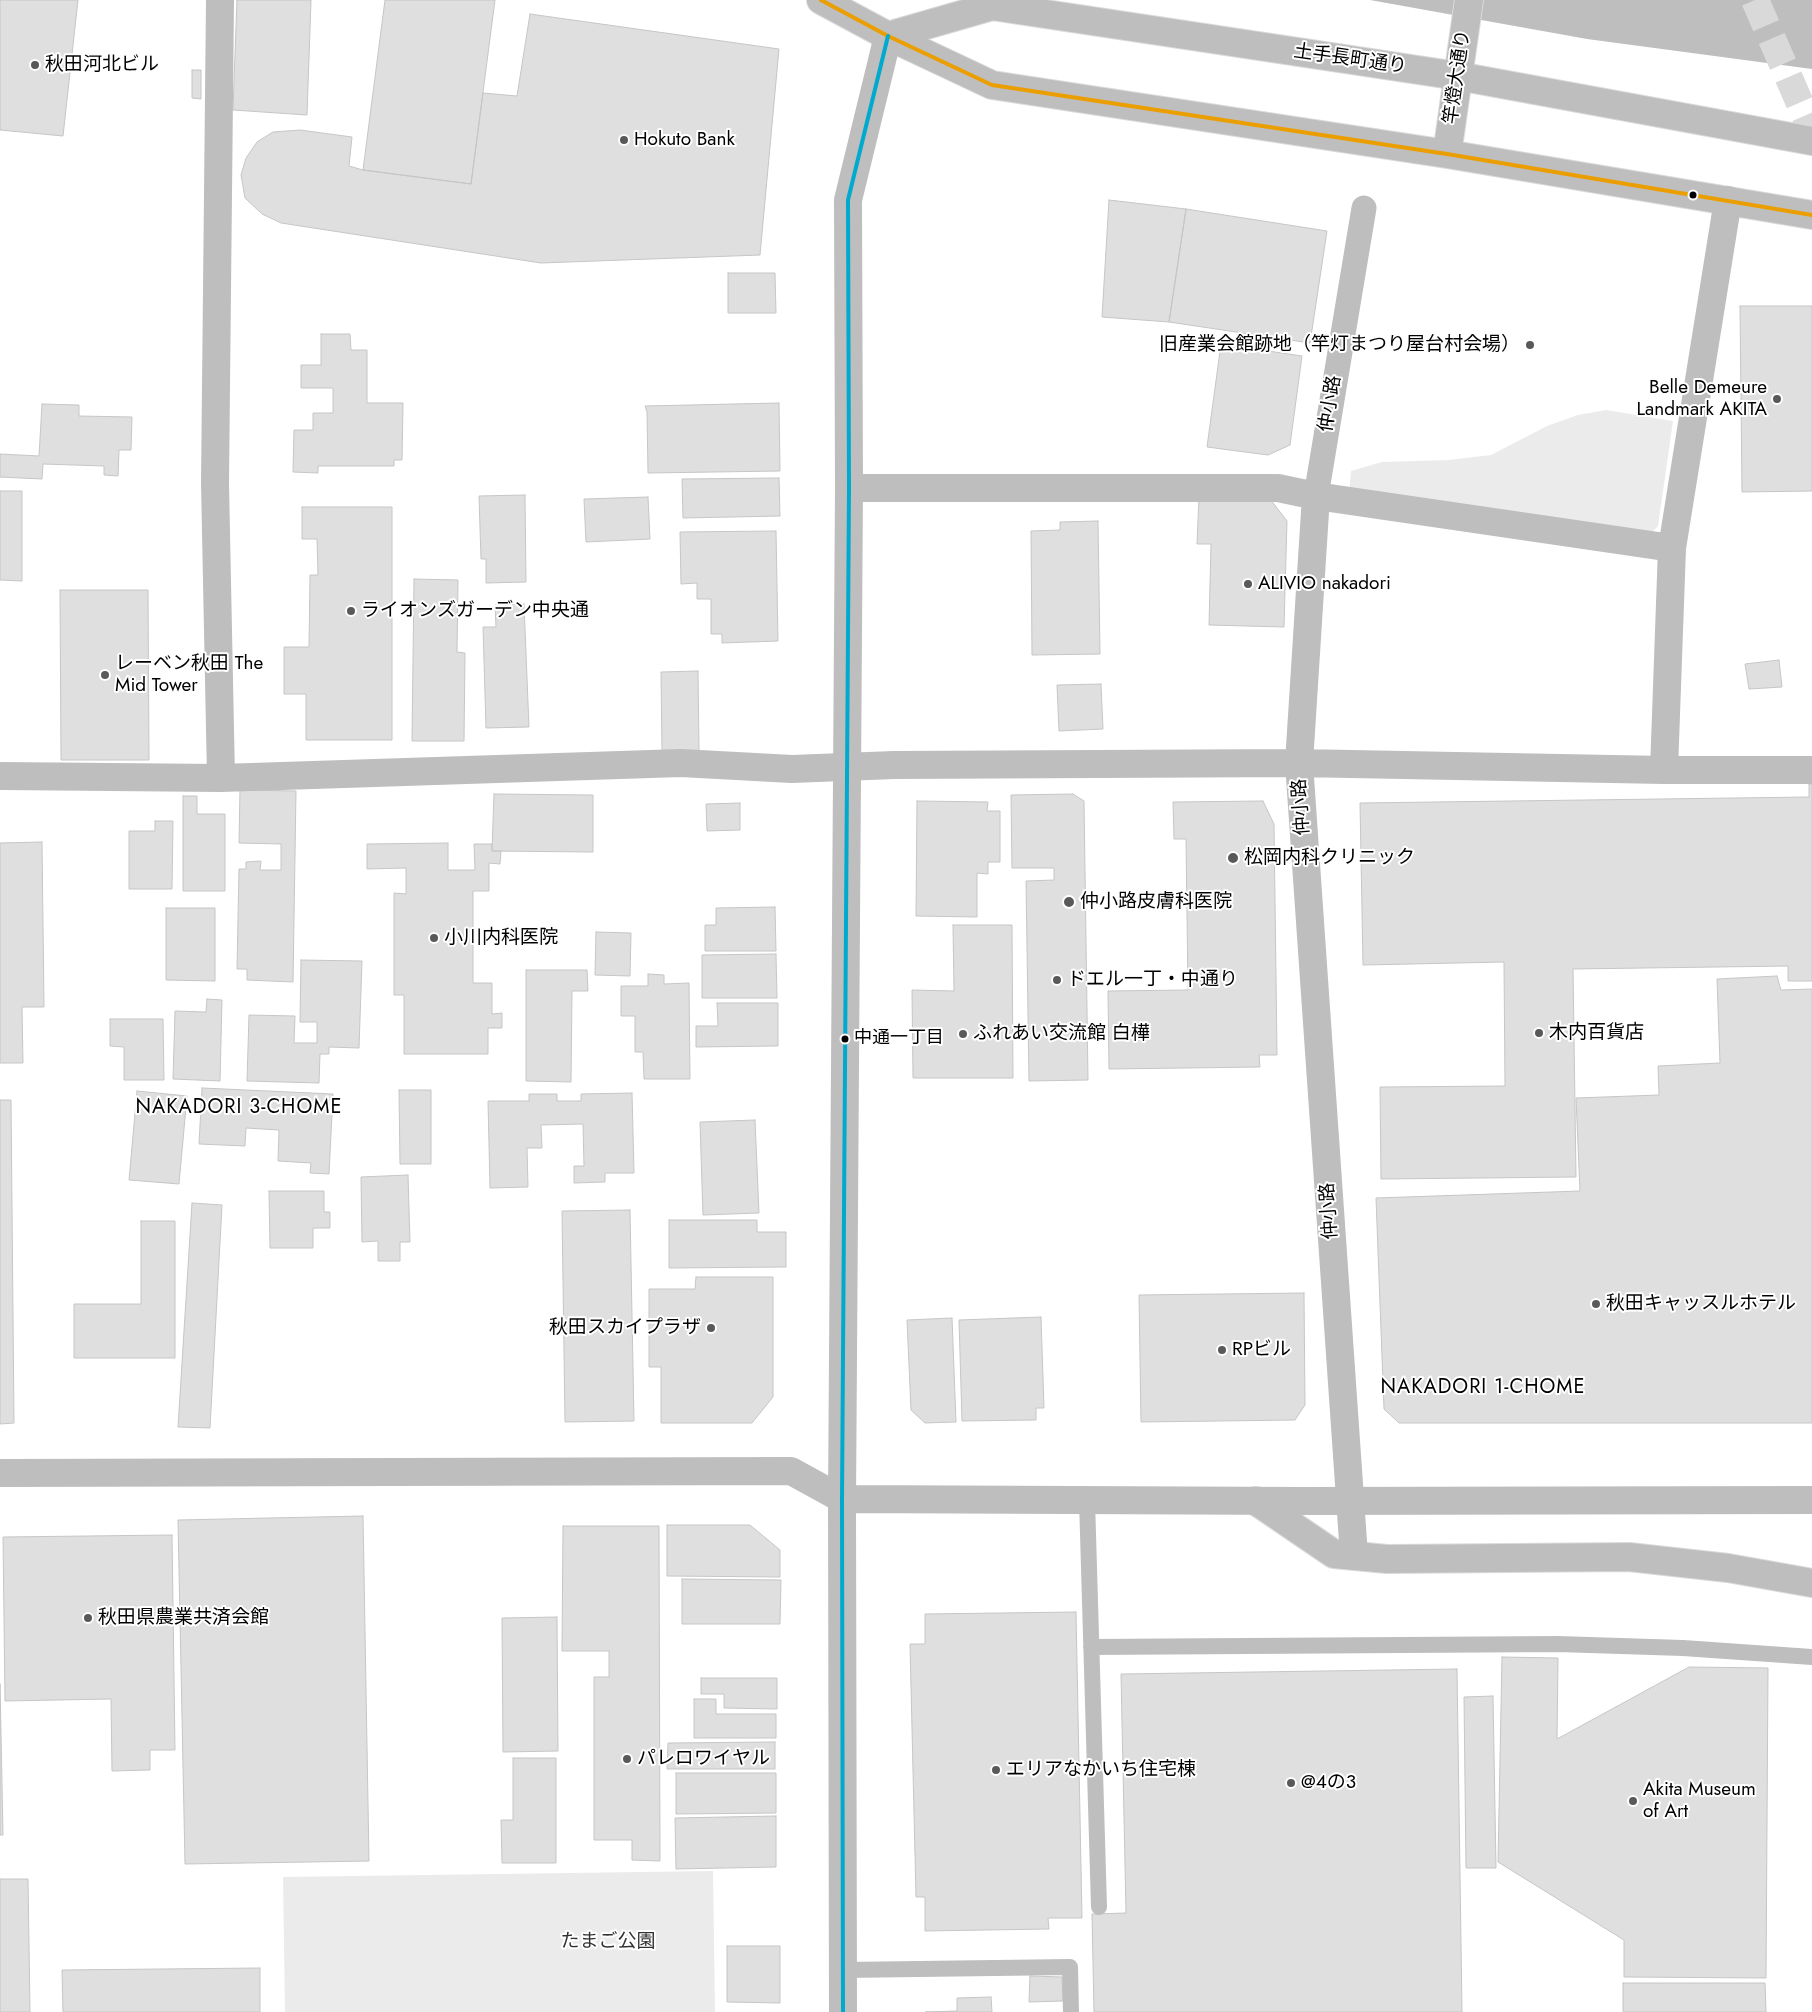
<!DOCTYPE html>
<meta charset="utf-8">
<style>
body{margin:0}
canvas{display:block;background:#fff}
</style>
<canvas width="1812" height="2012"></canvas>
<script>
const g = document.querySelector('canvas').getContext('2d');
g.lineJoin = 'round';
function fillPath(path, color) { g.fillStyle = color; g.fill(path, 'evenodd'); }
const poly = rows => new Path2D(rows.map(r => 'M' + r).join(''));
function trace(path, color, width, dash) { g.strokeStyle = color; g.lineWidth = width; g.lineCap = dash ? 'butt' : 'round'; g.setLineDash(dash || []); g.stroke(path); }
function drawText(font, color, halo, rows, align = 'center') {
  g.font = font + ' Jost,"Noto Sans JP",sans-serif'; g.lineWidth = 4; g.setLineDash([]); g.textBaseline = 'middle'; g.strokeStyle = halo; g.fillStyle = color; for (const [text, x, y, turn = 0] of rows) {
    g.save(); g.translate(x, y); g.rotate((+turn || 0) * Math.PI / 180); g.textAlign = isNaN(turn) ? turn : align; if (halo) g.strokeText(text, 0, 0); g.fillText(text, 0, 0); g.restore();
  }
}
fillPath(poly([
 [1606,410,1673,421,1658,526,1646,538,1349,494,1351,471,1382,462,1449,460,1491,455,1547,426,1578,415],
 [713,1871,715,2012,285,2012,283,1877]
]), '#ebebeb');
fillPath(poly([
 [1370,0,1812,0,1812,69,1587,39]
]), '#bebebe');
const building = poly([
 [0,0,78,0,63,136,0,130,0,0],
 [237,0,311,0,307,115,233,110,237,0],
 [385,0,495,0,471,184,363,170,385,0],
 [530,14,779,49,760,255,541,263,281,223,262,214,245,198,241,175,246,158,257,142,273,132,300,130,352,137,349,166,363,170,471,184,483,93,517,96,530,14],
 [192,70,201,70,201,99,192,98,192,70],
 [1109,200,1186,209,1169,322,1102,317,1109,200],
 [1186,209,1327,231,1310,343,1169,322,1186,209],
 [728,273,775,273,776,313,728,313,728,273],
 [1740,306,1812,306,1812,491,1742,492,1740,306],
 [321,334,350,334,351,350,367,350,367,403,403,403,402,460,394,460,394,466,318,466,318,473,293,472,294,430,313,430,313,413,333,413,333,388,301,388,301,365,321,365,321,334],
 [1221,344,1302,356,1290,445,1268,455,1207,447,1221,344],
 [779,403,780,471,648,473,647,412,645,406,779,403],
 [42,404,79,405,79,416,132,417,131,450,119,450,118,476,104,475,104,466,43,464,42,479,0,477,0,454,39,456,42,404],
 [779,478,780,516,683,518,682,479,779,478],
 [0,491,22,491,22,581,0,580,0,491],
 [525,495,526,582,486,583,486,559,481,559,479,496,525,495],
 [648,497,650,539,586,542,584,499,648,497],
 [1199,498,1270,499,1287,521,1284,627,1209,625,1211,544,1197,544,1199,498],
 [302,507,392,507,392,740,306,740,306,694,284,694,284,647,309,647,310,575,318,575,317,539,302,539,302,507],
 [1098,521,1100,654,1032,655,1031,531,1060,530,1060,522,1098,521],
 [776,531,778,641,722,643,722,634,711,634,711,599,697,599,697,583,681,584,680,532,776,531],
 [414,579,458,580,457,652,465,653,464,741,412,741,414,579],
 [60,590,148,590,149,760,61,760,60,590],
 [524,604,529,727,486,728,483,627,496,627,495,605,524,604],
 [1779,660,1782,687,1749,689,1745,664,1779,660],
 [698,671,699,751,662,751,661,672,698,671],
 [1101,684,1103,729,1059,731,1057,685,1101,684],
 [1809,784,1812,784,1812,981,1788,981,1788,966,1573,969,1576,1177,1381,1179,1380,1087,1505,1086,1504,962,1363,965,1360,803,1809,797,1809,784],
 [240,790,296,791,293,982,247,980,247,969,237,969,239,869,246,869,246,862,261,861,260,870,281,870,281,844,239,843,240,790],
 [494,794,593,795,593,852,492,851,494,794],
 [1073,794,1084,801,1088,1080,1029,1081,1026,881,1054,880,1054,868,1012,868,1011,795,1073,794],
 [183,796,197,796,197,814,225,814,225,891,183,891,183,796],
 [917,801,988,802,987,811,1000,811,1000,862,988,862,988,874,977,873,977,917,916,916,917,801],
 [1263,801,1274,824,1277,1055,1259,1055,1260,1067,1109,1069,1108,991,1188,990,1186,839,1174,839,1173,802,1263,801],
 [740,803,740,830,707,831,706,804,740,803],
 [155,821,173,821,172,889,129,889,129,831,155,831,155,821],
 [42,842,44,1007,22,1007,23,1063,0,1063,0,843,42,842],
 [448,843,448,870,475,870,474,844,492,844,492,851,501,851,500,864,489,863,489,891,473,891,473,983,492,983,492,1014,502,1013,502,1028,488,1028,488,1054,404,1054,404,995,394,995,394,893,406,894,406,868,367,869,367,844,448,843],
 [775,907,776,951,705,951,705,925,716,925,716,908,775,907],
 [166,908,215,908,215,981,166,980,166,908],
 [953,925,1012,925,1013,1078,913,1078,912,990,954,991,953,925],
 [596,932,631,933,630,976,595,975,596,932],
 [776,954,777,998,702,998,702,955,776,954],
 [301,960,362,961,359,1048,329,1047,329,1054,320,1054,319,1083,247,1081,249,1015,295,1016,294,1043,317,1043,317,1022,300,1022,301,960],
 [526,970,587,970,588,991,572,991,571,1082,526,1081,526,970],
 [648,974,664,975,664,984,689,983,690,1079,644,1079,643,1052,635,1052,635,1016,621,1016,621,986,648,986,648,974],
 [1777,976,1781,990,1812,989,1812,1423,1399,1423,1384,1409,1376,1198,1580,1191,1576,1098,1659,1095,1658,1066,1720,1063,1717,979,1777,976],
 [207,999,222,1000,220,1081,173,1079,175,1011,206,1012,207,999],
 [717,1003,778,1003,778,1046,696,1047,696,1026,718,1026,717,1003],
 [110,1019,163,1019,164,1080,124,1080,124,1047,110,1046,110,1019],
 [202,1088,333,1094,329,1174,310,1173,311,1163,278,1161,279,1130,246,1128,245,1146,199,1144,202,1088],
 [399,1090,431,1090,431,1164,400,1164,399,1090],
 [137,1091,187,1096,179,1184,129,1180,137,1091],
 [632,1093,634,1173,605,1173,605,1182,574,1183,574,1166,584,1166,583,1124,541,1125,542,1148,527,1148,528,1187,490,1188,488,1101,529,1101,529,1094,557,1094,557,1101,581,1101,581,1094,632,1093],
 [0,1100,11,1100,14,1423,0,1424,0,1100],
 [755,1120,759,1213,703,1215,700,1122,755,1120],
 [408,1175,410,1242,400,1242,400,1261,378,1261,378,1241,362,1242,361,1177,408,1175],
 [269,1191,324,1191,324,1212,330,1212,330,1228,313,1228,313,1248,270,1248,269,1191],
 [192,1203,222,1205,210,1428,178,1427,192,1203],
 [630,1210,634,1421,565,1422,562,1211,630,1210],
 [669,1220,757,1220,757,1232,786,1232,786,1267,669,1268,669,1220],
 [141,1221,175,1221,175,1358,74,1358,74,1304,141,1304,141,1221],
 [696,1277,773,1277,773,1397,752,1423,661,1423,661,1367,649,1367,649,1289,695,1289,696,1277],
 [1304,1293,1305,1405,1295,1420,1141,1422,1139,1295,1304,1293],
 [1041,1317,1044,1408,1036,1408,1036,1420,962,1421,959,1320,1041,1317],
 [952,1318,956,1422,925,1423,911,1410,907,1320,952,1318],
 [363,1516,369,1861,185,1864,178,1520,363,1516],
 [667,1525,750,1525,780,1550,780,1577,667,1576,667,1525],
 [563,1526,659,1526,660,1861,632,1860,632,1840,594,1840,594,1677,609,1677,609,1651,562,1651,563,1526],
 [172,1535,175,1750,150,1750,150,1770,112,1771,111,1699,5,1701,3,1537,172,1535],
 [682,1579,781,1580,780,1624,682,1624,682,1579],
 [1076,1612,1082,1918,1048,1918,1049,1929,925,1931,925,1897,916,1897,910,1644,925,1644,925,1614,1076,1612],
 [557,1617,558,1751,503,1752,502,1618,557,1617],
 [1502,1657,1558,1658,1557,1739,1689,1667,1768,1668,1766,1978,1624,1977,1624,1940,1498,1862,1502,1657],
 [1457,1669,1462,2012,1094,2012,1092,1914,1126,1913,1121,1674,1457,1669],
 [701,1678,777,1678,777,1709,724,1708,724,1694,701,1694,701,1678],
 [0,1684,3,1835,0,1835,0,1684],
 [1493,1696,1496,1868,1466,1868,1464,1697,1493,1696],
 [694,1699,716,1699,716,1714,776,1714,776,1738,694,1738,694,1699],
 [775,1742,775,1769,667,1769,668,1743,775,1742],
 [513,1758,556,1758,556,1863,502,1863,501,1820,513,1820,513,1758],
 [676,1773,776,1773,776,1813,676,1814,676,1773],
 [776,1816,776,1867,676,1869,675,1818,776,1816],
 [0,1879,28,1879,30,2012,0,2012,0,1879],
 [727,1946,780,1946,780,2003,727,2002,727,1946],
 [260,1968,260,2012,63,2012,62,1970,260,1968],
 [1030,1976,1062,1977,1063,2001,1029,2002,1030,1976],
 [1623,1983,1765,1983,1766,2012,1623,2012,1623,1983],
 [991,1997,992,2012,925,2012,957,2011,957,1998,991,1997]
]);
fillPath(building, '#dfdfdf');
trace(building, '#c6c6c6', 1);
trace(poly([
 [1755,0,1812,131]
]), '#d9d9d9', 28, [28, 14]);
const primary = poly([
 [821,0,888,36,992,85,1447,154,1812,215],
 [888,36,992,6,1458,76,1812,141],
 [1447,154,1469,0]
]);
const motorway = poly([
 [1256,1501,1334,1554,1387,1559,1629,1557,1728,1568,1812,1583]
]);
trace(primary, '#dbdbdb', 30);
trace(motorway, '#dbdbdb', 30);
trace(poly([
 [1087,1500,1099,1907],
 [1091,1647,1558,1644,1683,1648,1812,1657],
 [843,1970,1070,1967,1071,2012]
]), '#bebebe', 16);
trace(poly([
 [1316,496,1364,208]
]), '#bebebe', 25);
trace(poly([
 [220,0,215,483,221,778],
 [849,488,1278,488,1316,496,1672,548],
 [1316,496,1299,763,1354,1556],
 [1664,770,1672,548,1728,200],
 [0,776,221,778,681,763,792,769,894,765,1299,763,1664,770,1812,770],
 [0,1473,791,1471,842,1499]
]), '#bebebe', 28);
trace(poly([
 [842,1499,1303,1501,1812,1500],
 [843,2012,842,1499,849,488,848,200,888,36]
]), '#bebebe', 28);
trace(primary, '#bebebe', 28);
trace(motorway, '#bebebe', 28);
trace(poly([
 [821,0,888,36,992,85,1447,154,1812,215]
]), '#eb9e00', 4);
trace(poly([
 [843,2012,842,1499,849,488,848,200,888,36]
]), '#00a9ce', 4);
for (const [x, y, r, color] of [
 [35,65,5,"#595959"],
 [624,140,5,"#595959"],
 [1693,195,4.5,"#000"],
 [1530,345,5,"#595959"],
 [1777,399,5,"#595959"],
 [1248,584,5,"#595959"],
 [351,611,5,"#595959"],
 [105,675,5,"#595959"],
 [1233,858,6,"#595959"],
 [1069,902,6,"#595959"],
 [434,938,5,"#595959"],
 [1057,980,5,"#595959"],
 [1539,1033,5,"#595959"],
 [963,1034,5,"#595959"],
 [845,1039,4.5,"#000"],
 [1596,1304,5,"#595959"],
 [711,1328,5,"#595959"],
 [1222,1350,5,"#595959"],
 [88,1618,5,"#595959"],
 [627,1759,5,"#595959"],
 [996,1770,5,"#595959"],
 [1291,1783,5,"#595959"],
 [1633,1801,5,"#595959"]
]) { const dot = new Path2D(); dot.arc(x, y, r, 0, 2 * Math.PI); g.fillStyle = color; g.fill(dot); trace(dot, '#fff', 2); }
drawText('18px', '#000', '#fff', [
 ["中通一丁目",854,1039]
], 'left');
drawText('19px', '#000', '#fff', [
 ["土手長町通り",1350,60,8],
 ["竿燈大通り",1458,77,-82],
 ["仲小路",1331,404,-81],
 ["仲小路",1302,807,-94],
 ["仲小路",1330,1211,-94]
]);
drawText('19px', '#000', '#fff', [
 ["秋田河北ビル",45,65],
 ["Hokuto Bank",634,140],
 ["旧産業会館跡地（竿灯まつり屋台村会場）",1520,345,"right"],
 ["Belle Demeure",1767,388,"right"],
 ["Landmark AKITA",1767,410,"right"],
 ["ALIVIO nakadori",1258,584],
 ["ライオンズガーデン中央通",361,611],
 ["レーベン秋田 The",115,664],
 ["Mid Tower",115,686],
 ["松岡内科クリニック",1244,858],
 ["仲小路皮膚科医院",1080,902],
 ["小川内科医院",444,938],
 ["ドエル一丁・中通り",1067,980],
 ["木内百貨店",1549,1033],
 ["ふれあい交流館 白樺",973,1034],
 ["秋田キャッスルホテル",1606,1304],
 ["秋田スカイプラザ",701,1328,"right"],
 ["RPビル",1232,1350],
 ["秋田県農業共済会館",98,1618],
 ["パレロワイヤル",637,1759],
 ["エリアなかいち住宅棟",1006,1770],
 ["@4の3",1301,1783],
 ["Akita Museum",1643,1790],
 ["of Art",1643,1812]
], 'left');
drawText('19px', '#323232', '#fff', [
 ["たまご公園",608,1942]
]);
g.letterSpacing = '1px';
drawText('20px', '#000', '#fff', [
 ["NAKADORI 3-CHOME",239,1108],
 ["NAKADORI 1-CHOME",1483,1388]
]);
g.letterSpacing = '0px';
</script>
